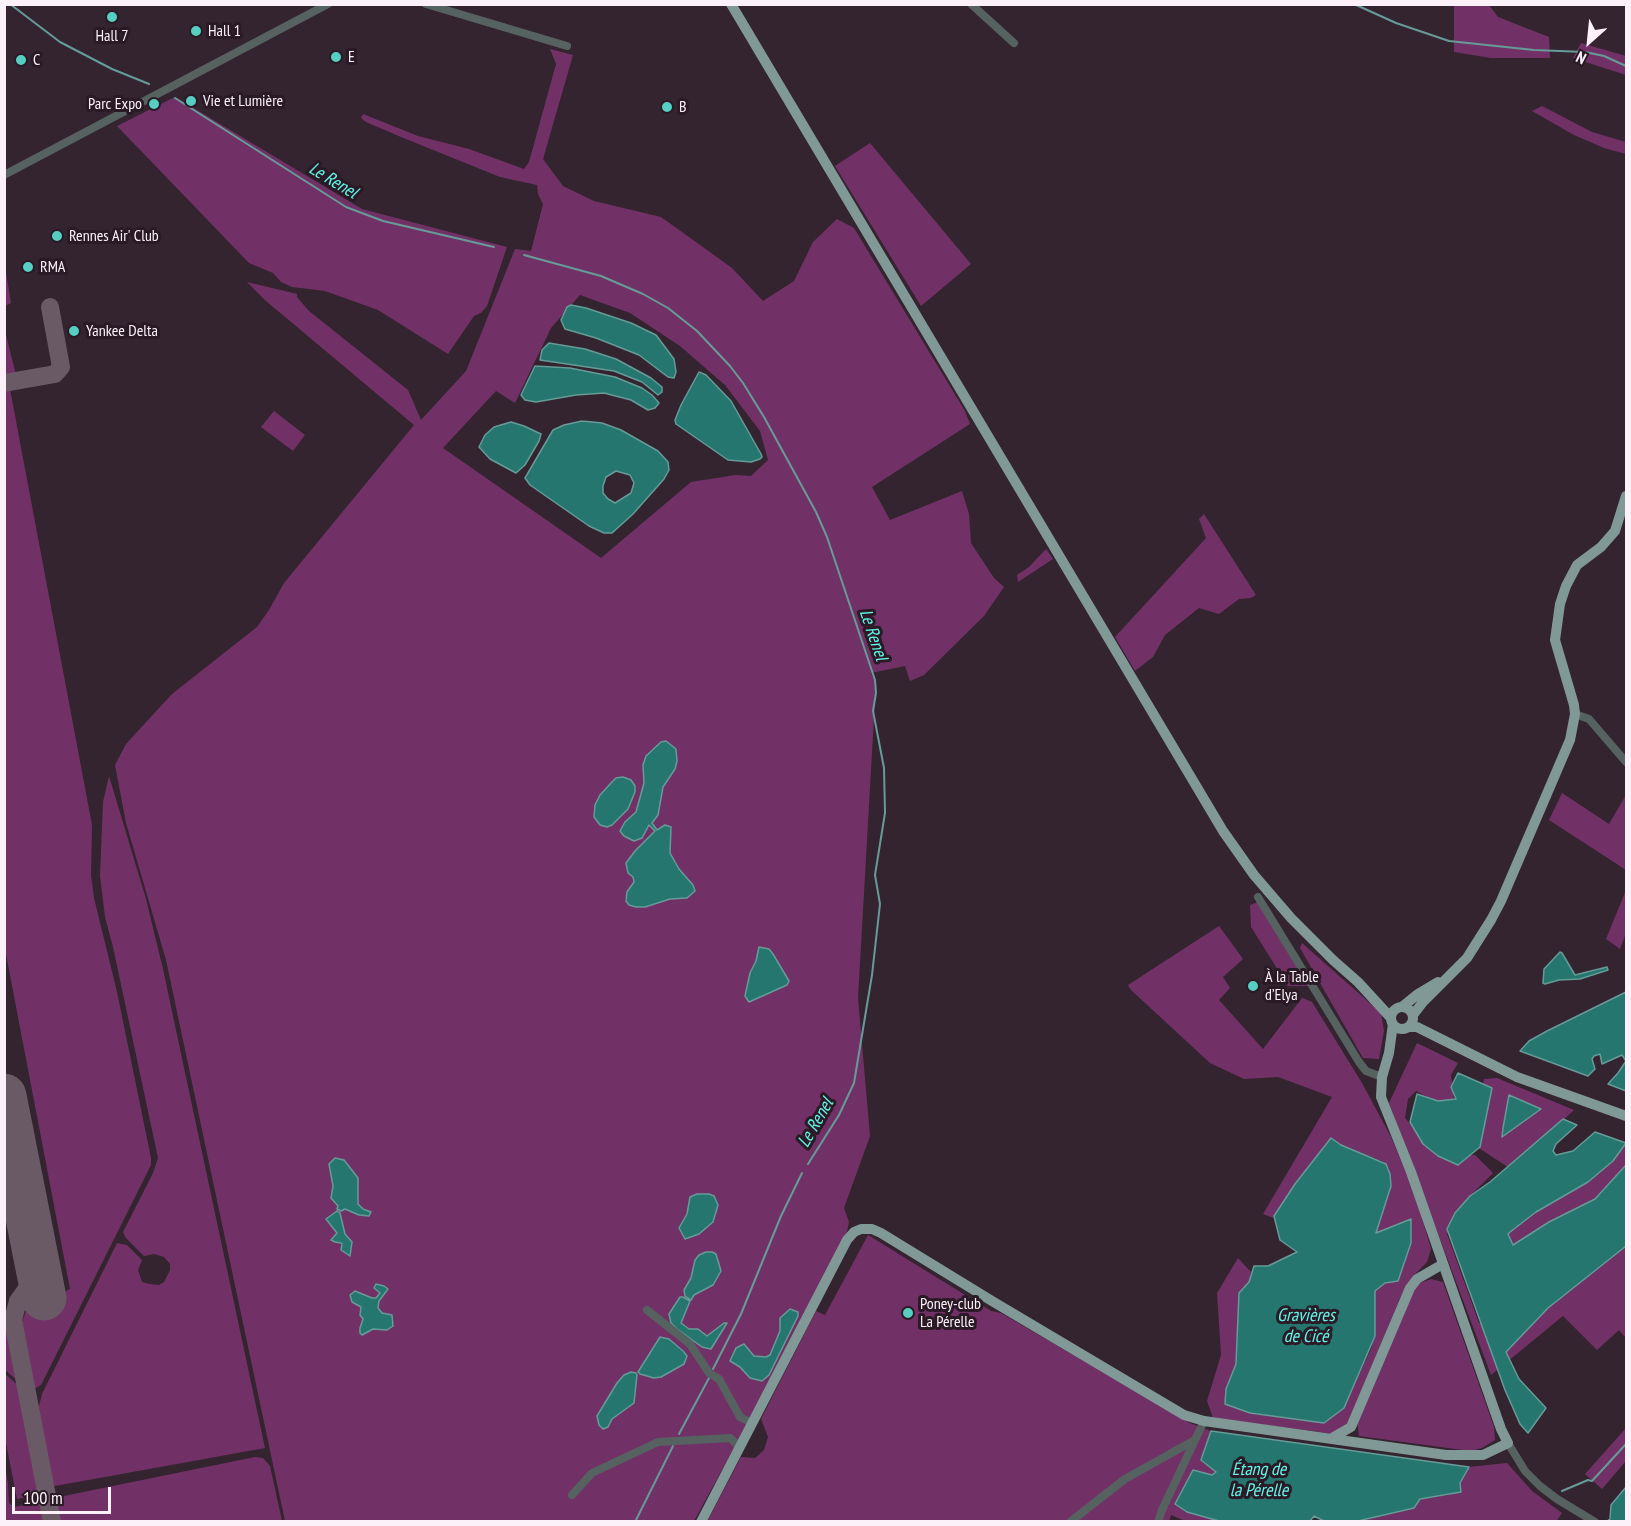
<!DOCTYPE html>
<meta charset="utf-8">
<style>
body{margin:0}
#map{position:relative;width:1631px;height:1526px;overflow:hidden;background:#342430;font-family:"PT Sans Narrow",sans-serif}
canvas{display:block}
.frame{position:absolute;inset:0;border:6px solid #fcf1f9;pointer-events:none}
.north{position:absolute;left:1559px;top:12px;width:60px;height:60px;-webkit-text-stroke:4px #2a1a26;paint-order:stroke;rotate:207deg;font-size:16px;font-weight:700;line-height:24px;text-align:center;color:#fcf1f9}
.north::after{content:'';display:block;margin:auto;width:21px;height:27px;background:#fcf1f9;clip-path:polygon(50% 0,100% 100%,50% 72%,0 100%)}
.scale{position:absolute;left:12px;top:1487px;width:99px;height:27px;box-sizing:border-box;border:3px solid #fcf1f9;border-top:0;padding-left:8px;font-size:18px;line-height:21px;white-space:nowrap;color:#fcf1f9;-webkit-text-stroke:4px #2a1a26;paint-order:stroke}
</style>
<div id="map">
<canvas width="1631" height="1526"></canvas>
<div class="frame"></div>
<div class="north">N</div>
<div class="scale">100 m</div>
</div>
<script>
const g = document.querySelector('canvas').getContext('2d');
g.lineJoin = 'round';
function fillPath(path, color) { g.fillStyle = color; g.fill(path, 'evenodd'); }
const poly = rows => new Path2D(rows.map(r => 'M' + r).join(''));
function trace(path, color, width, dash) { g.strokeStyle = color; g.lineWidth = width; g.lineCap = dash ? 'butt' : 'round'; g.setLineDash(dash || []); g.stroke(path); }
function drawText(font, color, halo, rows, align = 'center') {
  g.font = font + ' "PT Sans Narrow",sans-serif'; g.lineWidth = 6; g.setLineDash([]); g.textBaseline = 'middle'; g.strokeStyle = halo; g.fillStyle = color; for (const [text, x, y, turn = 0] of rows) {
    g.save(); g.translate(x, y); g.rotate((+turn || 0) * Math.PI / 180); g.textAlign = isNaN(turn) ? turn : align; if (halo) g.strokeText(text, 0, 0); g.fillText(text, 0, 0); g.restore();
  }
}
fillPath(poly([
 [1454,5,1489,5,1498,17,1549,37,1550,58,1491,58,1454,52],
 [1581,43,1626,56,1626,75,1573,58],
 [550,49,573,55,543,159,563,186,594,201,661,217,732,268,763,301,794,281,813,242,837,219,854,228,965,411,970,424,872,487,890,520,962,491,969,514,971,543,994,578,1004,587,984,616,924,675,910,681,905,666,871,673,876,682,858,998,870,1136,844,1208,849,1222,847,1232,763,1395,694,1521,285,1521,166,960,126,823,115,765,126,744,172,694,257,627,269,610,284,583,414,425,266,301,247,282,297,294,297,297,309,311,408,390,421,420,466,371,515,249,531,251,543,204,538,194,537,185,500,177,401,137,366,122,361,118,363,114,418,136,469,149,524,169,529,162,556,64],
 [580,295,630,313,680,346,725,385,760,431,768,460,751,476,736,475,691,482,601,558,443,448,496,391,515,403,551,328],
 [175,97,362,209,507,247,487,306,481,313,474,316,448,354,378,310,325,291,292,287,281,282,273,273,249,263,117,126],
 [1542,106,1592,132,1626,142,1626,154,1604,148,1574,135,1532,111],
 [870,143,971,264,921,306,835,166],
 [4,260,11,303,5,306,4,306],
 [5,331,16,375,5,376],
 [5,388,10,389,92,825,91,875,94,898,117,992,151,1158,151,1165,41,1385,32,1390,20,1328,29,1302,60,1294,70,1289,5,949],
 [274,411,305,435,293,451,261,427],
 [1204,514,1256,595,1251,598,1239,599,1219,614,1199,608,1165,635,1153,657,1135,671,1115,637,1206,538,1199,519],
 [1046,549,1053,559,1018,582,1017,575,1029,567],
 [109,776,146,899,163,969,265,1448,55,1486,50,1484,36,1408,39,1406,42,1394,117,1243,127,1245,142,1260,138,1270,142,1282,149,1284,159,1285,164,1282,170,1270,170,1264,164,1257,154,1254,144,1256,126,1238,123,1232,153,1173,158,1158,113,947,105,917,100,876,103,802],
 [1562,793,1609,824,1626,795,1626,870,1549,820],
 [1626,890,1626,933,1620,949,1606,939],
 [1258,902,1308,986,1288,986,1251,927,1250,905],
 [1219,926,1243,959,1223,977,1230,988,1219,1000,1263,1049,1302,998,1312,1002,1362,1083,1391,1137,1414,1191,1431,1249,1427,1262,1414,1275,1401,1296,1348,1423,1335,1434,1213,1418,1207,1401,1221,1355,1217,1293,1238,1258,1251,1272,1249,1282,1239,1293,1236,1364,1226,1389,1225,1404,1254,1414,1324,1423,1344,1407,1371,1349,1375,1336,1375,1291,1385,1283,1398,1281,1411,1243,1411,1220,1376,1234,1391,1186,1388,1168,1386,1164,1382,1161,1336,1143,1308,1169,1295,1184,1274,1218,1263,1214,1332,1097,1278,1077,1244,1079,1210,1063,1131,990,1128,985],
 [1302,943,1381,1013,1384,1031,1379,1059,1363,1058,1300,948],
 [1417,1043,1458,1063,1451,1075,1454,1100,1435,1101,1416,1091,1408,1099,1405,1118,1438,1156,1475,1155,1493,1173,1468,1198,1447,1234,1479,1323,1521,1298,1626,1216,1626,1338,1619,1330,1597,1350,1563,1316,1491,1375,1389,1103],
 [1497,1078,1574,1110,1511,1169,1474,1145,1484,1079],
 [1626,1143,1626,1165,1595,1199,1549,1222,1513,1246,1508,1234,1510,1232,1536,1212,1588,1182,1613,1161],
 [868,1235,991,1311,1001,1313,1190,1423,1211,1431,1201,1460,1216,1472,1212,1475,1187,1512,1219,1521,1185,1521,1171,1515,1169,1522,707,1522,741,1457,755,1458,764,1450,768,1437,761,1419,816,1311,825,1315],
 [1431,1279,1443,1282,1494,1427,1495,1440,1482,1448,1470,1451,1359,1436,1357,1421,1413,1290,1420,1283],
 [5,1304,20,1383,5,1370],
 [5,1374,20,1387,42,1494,17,1499,5,1438],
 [1626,1428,1626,1461,1602,1489,1585,1474],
 [255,1457,263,1458,270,1466,282,1521,58,1521,54,1498],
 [4,1463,8,1483,9,1503,14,1507,43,1501,47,1521,5,1521],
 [1507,1463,1532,1491,1562,1513,1556,1522,1358,1522,1414,1508,1420,1499,1449,1495,1459,1483,1469,1467]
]), '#723166');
const water = poly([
 [571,305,586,308,631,323,656,335,674,359,676,372,674,378,668,377,639,355,596,338,565,329,561,320,567,307,571,305],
 [549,343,585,349,616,359,651,378,662,387,662,392,658,395,642,382,614,371,540,360,542,350,549,343],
 [535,366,570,368,615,377,642,388,652,395,659,403,655,408,648,410,631,400,604,393,576,395,536,402,525,400,521,395,535,366],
 [699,372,706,375,731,401,761,454,762,457,760,459,751,462,728,460,676,424,675,420,681,405,699,372],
 [582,421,602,423,621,430,658,451,668,462,669,470,664,479,633,514,612,533,604,533,589,526,530,485,525,478,553,430,564,425,582,421],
 [616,471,630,475,634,483,631,493,615,503,608,499,603,493,603,486,606,477,616,471],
 [511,422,524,426,541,434,539,441,525,465,516,473,490,459,479,447,485,435,494,427,511,422],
 [666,741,676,749,677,761,675,769,663,787,658,815,652,823,657,830,665,825,671,827,670,853,679,869,693,885,695,891,687,898,670,899,645,907,636,907,629,905,626,901,627,892,634,882,633,877,628,873,626,863,635,851,655,831,649,825,642,838,634,841,624,836,620,831,625,822,636,812,644,783,643,765,646,756,661,742,666,741],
 [623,777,631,780,635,786,635,792,628,809,612,825,607,827,600,825,594,817,595,805,600,795,612,782,616,778,623,777],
 [759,947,769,949,773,954,789,981,787,985,749,1002,745,996,750,973,756,961,759,947],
 [1560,952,1562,953,1575,975,1607,967,1608,970,1580,979,1559,980,1545,984,1543,983,1544,969,1560,952],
 [1626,992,1626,1091,1608,1084,1618,1073,1626,1061,1622,1055,1602,1064,1600,1054,1594,1056,1592,1059,1595,1069,1588,1076,1520,1051,1529,1041,1547,1031,1626,992],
 [1458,1073,1492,1088,1480,1147,1458,1165,1438,1156,1423,1144,1410,1122,1417,1094,1438,1101,1456,1099,1451,1087,1458,1073],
 [1509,1095,1541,1109,1502,1137,1503,1128,1509,1095],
 [1563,1119,1577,1125,1556,1144,1553,1151,1556,1155,1573,1151,1595,1132,1626,1143,1613,1161,1588,1182,1536,1212,1510,1232,1508,1234,1513,1245,1549,1222,1595,1199,1626,1165,1626,1246,1548,1308,1506,1352,1519,1379,1546,1408,1528,1433,1520,1424,1505,1390,1447,1229,1455,1213,1470,1196,1490,1182,1563,1119],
 [1331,1138,1341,1145,1386,1164,1390,1174,1391,1186,1376,1233,1411,1219,1411,1243,1398,1281,1385,1283,1375,1291,1375,1336,1344,1408,1324,1423,1250,1413,1225,1404,1226,1389,1236,1364,1239,1293,1249,1282,1254,1266,1268,1266,1297,1252,1280,1240,1274,1216,1295,1184,1331,1138],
 [335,1158,344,1160,358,1178,358,1204,363,1209,371,1212,369,1216,359,1215,345,1209,341,1211,337,1209,338,1206,331,1198,333,1186,329,1164,335,1158],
 [709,1194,714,1196,718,1205,713,1222,699,1234,685,1239,679,1228,687,1214,690,1197,697,1194,709,1194],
 [337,1211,340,1213,345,1234,352,1242,350,1256,341,1250,342,1244,341,1243,335,1242,331,1240,337,1233,326,1219,337,1211],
 [706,1252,712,1252,716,1254,721,1271,713,1285,694,1295,691,1300,685,1296,684,1290,691,1278,695,1260,699,1255,706,1252],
 [376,1284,384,1286,388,1289,379,1301,378,1308,382,1313,392,1315,393,1326,387,1330,373,1329,362,1335,360,1333,360,1328,363,1319,360,1315,361,1307,352,1302,350,1295,355,1291,372,1298,376,1298,380,1293,374,1288,376,1284],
 [680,1297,683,1297,690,1301,681,1323,689,1329,698,1329,707,1336,724,1323,727,1323,711,1349,702,1347,677,1329,671,1323,669,1314,680,1297],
 [790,1309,798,1312,798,1316,769,1375,762,1381,750,1378,740,1367,730,1361,736,1348,744,1344,754,1356,766,1357,770,1355,780,1331,780,1318,790,1309],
 [660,1337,669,1339,683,1351,687,1356,684,1364,661,1377,654,1378,640,1374,638,1372,660,1337],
 [631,1372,636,1373,637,1375,634,1403,612,1419,608,1427,603,1429,599,1425,597,1416,617,1383,624,1375,631,1372],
 [1211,1431,1469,1467,1460,1483,1461,1492,1420,1499,1414,1508,1358,1521,1324,1521,1314,1516,1310,1521,1219,1521,1187,1512,1175,1504,1193,1470,1212,1475,1216,1472,1201,1460,1211,1431],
 [1626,1487,1626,1519,1625,1521,1607,1521,1610,1519,1611,1505,1626,1487]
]);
fillPath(water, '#25766f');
trace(water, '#669b98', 1.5);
trace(poly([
 [10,4,60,42,112,69,149,84],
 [1354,4,1396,23,1449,41,1534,50,1585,52,1604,56,1626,66],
 [175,98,346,207,383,221,494,247],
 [524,255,601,276,643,294,668,308,697,331,730,366,743,383,764,417,816,512,827,537,875,680,876,693,873,711,884,768,885,813,875,875,880,904,872,975,854,1083,839,1115,808,1164],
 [713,1369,741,1314,781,1216,802,1173],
 [679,1434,709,1378],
 [1562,1491,1588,1480,1592,1481,1626,1444],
 [635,1522,673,1446]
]), '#669b98', 2);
trace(poly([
 [4,383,55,374,61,367,50,307],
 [39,1272,18,1301,13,1320,52,1522]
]), '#6a5a66', 18);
trace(poly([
 [4,1096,44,1298]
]), '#6a5a66', 45);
trace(poly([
 [426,4,567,46],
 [971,4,1014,43],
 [4,175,328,4],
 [1575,714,1589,719,1626,762],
 [1258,897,1359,1062,1366,1071,1382,1077],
 [647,1310,690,1344,709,1373,719,1379,740,1417,752,1423],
 [1508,1443,1525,1471,1540,1486,1557,1499,1595,1522],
 [572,1495,592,1473,658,1442,730,1438,740,1447],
 [1070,1522,1125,1479,1193,1441],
 [1158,1522,1162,1510,1204,1421]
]), '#566260', 8);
trace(poly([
 [731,4,1223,831,1254,875,1291,918,1333,960,1358,982,1391,1018],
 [1402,1007,1418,994,1438,982],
 '1391 1018a11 11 0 1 1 22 0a11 11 0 1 1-22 0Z',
 [1413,1015,1423,1002,1467,958,1491,920,1501,901,1570,740,1575,714,1574,705,1555,640,1560,604,1566,586,1577,565,1601,547,1615,531,1626,496],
 [1410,1027,1417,1027,1517,1077,1626,1116],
 [1332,1438,1351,1427,1410,1288,1417,1279,1443,1264],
 [701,1522,847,1240,854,1232,861,1229,872,1229,881,1233,992,1301,1184,1415,1204,1421,1446,1455,1483,1455,1508,1443,1501,1429,1411,1172,1381,1097,1382,1077,1389,1053,1393,1024]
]), '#819996', 10);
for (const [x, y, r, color] of [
 [112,17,6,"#57cec2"],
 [196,31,6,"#57cec2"],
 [336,57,6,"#57cec2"],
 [21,60,6,"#57cec2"],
 [191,101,6,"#57cec2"],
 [154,104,6,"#57cec2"],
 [667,107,6,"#57cec2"],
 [57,236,6,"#57cec2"],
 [28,267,6,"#57cec2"],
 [74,331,6,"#57cec2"],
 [1253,986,6,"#57cec2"],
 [908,1313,6,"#57cec2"]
]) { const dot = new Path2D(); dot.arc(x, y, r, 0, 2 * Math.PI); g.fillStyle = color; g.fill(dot); trace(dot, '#2a1a26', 2); }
drawText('16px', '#fcf1f9', '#2a1a26', [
 ["Hall 1",208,31],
 ["Hall 7",112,36,"center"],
 ["E",348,57],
 ["C",33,60],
 ["Vie et Lumière",203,101],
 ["Parc Expo",142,104,"right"],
 ["B",679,107],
 ["Rennes Air' Club",69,236],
 ["RMA",40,267],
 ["Yankee Delta",86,331],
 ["À la Table",1265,977],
 ["d’Elya",1265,995],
 ["Poney-club",920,1304],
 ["La Pérelle",920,1322]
], 'left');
drawText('italic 18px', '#61f4e6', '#2a1a26', [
 ["Le Renel",333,181,31],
 ["Le Renel",873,635,71],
 ["Le Renel",816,1123,-60],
 ["Gravières",1306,1316],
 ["de Cicé",1306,1337],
 ["Étang de",1259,1470],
 ["la Pérelle",1259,1491]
]);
</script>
